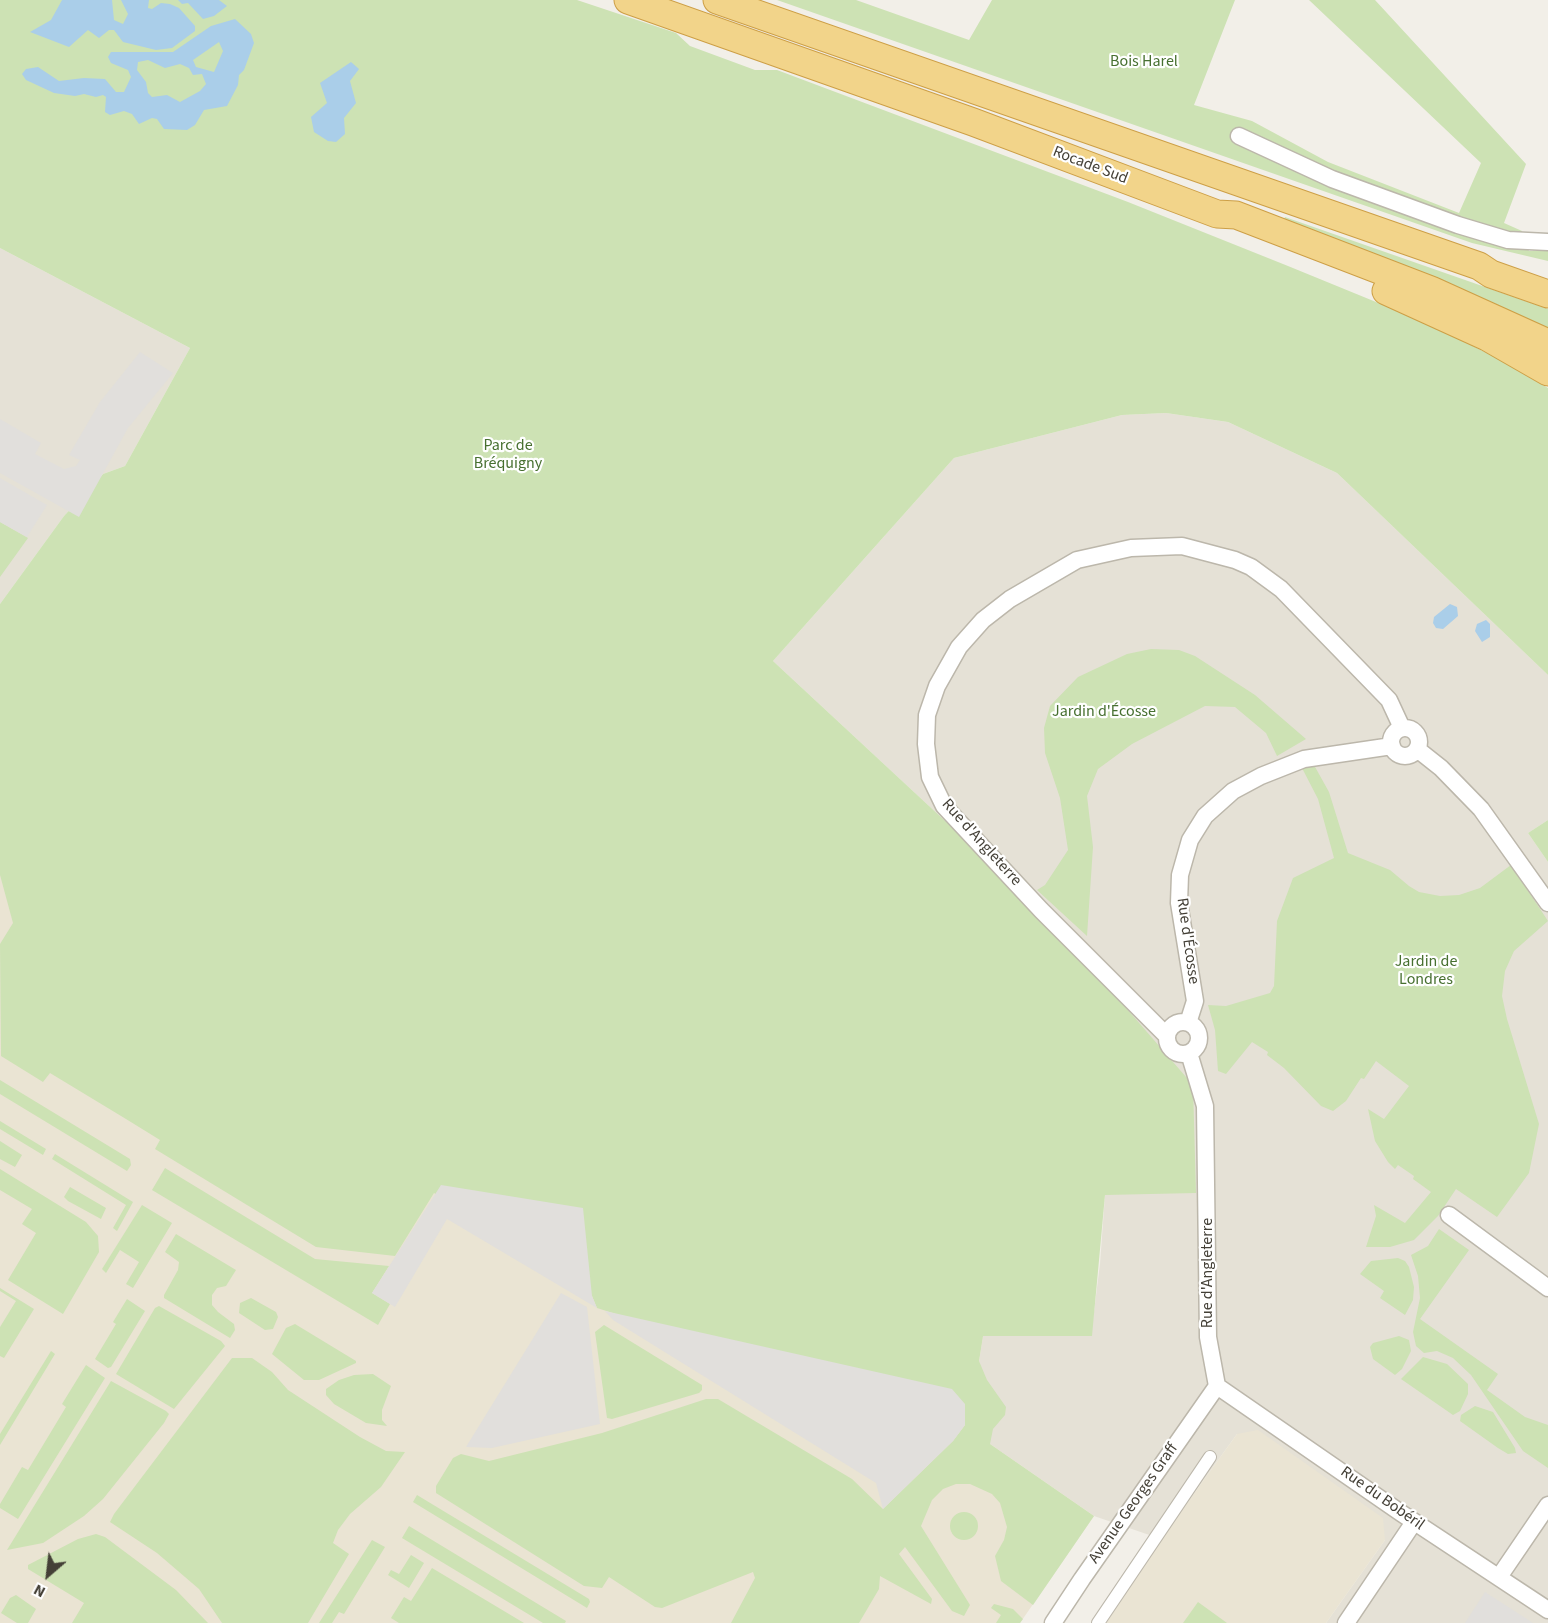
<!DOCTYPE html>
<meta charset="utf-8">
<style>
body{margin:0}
#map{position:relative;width:1548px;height:1623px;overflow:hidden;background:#f2efe8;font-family:"Source Sans 3",sans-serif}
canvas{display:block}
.north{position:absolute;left:18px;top:1545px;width:60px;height:60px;-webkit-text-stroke:4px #fff;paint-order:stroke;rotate:208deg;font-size:16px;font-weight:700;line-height:24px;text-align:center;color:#444037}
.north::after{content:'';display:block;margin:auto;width:21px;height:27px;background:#444037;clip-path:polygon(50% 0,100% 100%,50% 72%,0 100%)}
</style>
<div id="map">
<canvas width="1548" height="1623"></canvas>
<div class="north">N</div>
</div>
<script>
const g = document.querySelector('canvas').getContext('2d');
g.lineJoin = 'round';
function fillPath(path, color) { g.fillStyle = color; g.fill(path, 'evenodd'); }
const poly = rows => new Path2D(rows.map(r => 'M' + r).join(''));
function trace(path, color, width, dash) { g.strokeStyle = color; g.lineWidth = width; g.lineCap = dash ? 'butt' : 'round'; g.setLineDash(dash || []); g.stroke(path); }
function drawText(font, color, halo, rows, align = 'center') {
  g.font = font + ' "Source Sans 3",sans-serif'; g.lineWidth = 4.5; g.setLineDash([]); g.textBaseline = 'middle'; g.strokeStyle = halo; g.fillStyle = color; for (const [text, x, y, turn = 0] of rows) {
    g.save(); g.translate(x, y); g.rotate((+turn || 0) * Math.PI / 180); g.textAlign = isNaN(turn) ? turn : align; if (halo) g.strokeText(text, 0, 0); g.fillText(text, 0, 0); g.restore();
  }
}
fillPath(poly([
 [0,248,190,348,125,466,103,474,64,516,0,604],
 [1166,413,1228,422,1337,473,1548,675,1548,820,1528,833,1548,862,1548,1623,1326,1623,1385,1540,1237,1434,1161,1539,1094,1516,990,1444,979,1361,983,1336,1091,1336,1100,1264,1105,1195,1041,910,773,661,954,458,1122,415]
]), '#e5e1d6');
fillPath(poly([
 [0,820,983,1336,979,1361,990,1444,1094,1516,1020,1623,0,1623],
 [1258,1430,1383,1518,1385,1540,1326,1623,1106,1623,1161,1539,1237,1434]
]), '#eae4d3');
fillPath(poly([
 [0,0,577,0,676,33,690,46,755,70,777,70,1128,202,1288,266,1420,320,1489,354,1548,388,1548,675,1337,473,1228,422,1166,413,1122,415,954,458,773,661,1041,910,1193,1085,1196,1193,1105,1195,1092,1336,983,1336,979,1361,987,1380,1006,1407,1005,1415,993,1429,990,1444,1094,1516,1033,1605,1001,1581,995,1556,1004,1540,1007,1527,1000,1503,992,1494,970,1484,956,1484,943,1489,932,1500,921,1526,970,1605,964,1616,952,1611,905,1547,899,1554,932,1599,931,1604,880,1576,879,1589,859,1623,731,1623,755,1578,753,1572,662,1608,655,1607,609,1577,602,1588,584,1586,436,1493,436,1486,453,1458,461,1454,489,1461,602,1433,706,1399,718,1399,852,1479,883,1509,953,1441,965,1425,597,1308,592,1296,434,1193,395,1256,316,1247,155,1149,160,1140,126,1119,50,1073,43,1082,1,1056,0,944,13,923,0,875,0,604,64,516,103,474,125,466,190,348,0,248],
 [777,0,856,0,969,40,992,0,1235,0,1194,105,1252,121,1328,162,1459,213,1481,163,1309,0,1375,0,1526,164,1504,223,1522,231,1529,251,1548,250,1548,261,1472,243],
 [1285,217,1548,309,1548,329,1441,281,1284,219],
 [0,522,28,538,0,577],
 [1151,649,1179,650,1195,656,1255,695,1306,739,1277,756,1266,733,1235,707,1205,706,1132,744,1098,769,1087,796,1093,847,1087,936,1037,890,1045,885,1068,850,1060,798,1045,753,1044,728,1050,706,1078,677,1127,654],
 [1314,765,1329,792,1348,853,1390,870,1409,886,1419,892,1440,896,1459,895,1480,888,1511,865,1548,921,1514,951,1505,971,1502,996,1507,1019,1539,1124,1529,1173,1497,1217,1456,1189,1438,1216,1414,1240,1390,1247,1366,1247,1376,1216,1374,1205,1405,1223,1431,1192,1413,1179,1414,1176,1398,1165,1395,1169,1388,1162,1375,1141,1368,1109,1384,1119,1409,1086,1376,1061,1364,1079,1361,1078,1346,1101,1333,1111,1321,1106,1284,1068,1267,1055,1268,1052,1252,1042,1226,1074,1218,1071,1215,1030,1208,1005,1226,1006,1270,993,1274,986,1277,921,1293,878,1334,858,1318,799,1302,768],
 [1548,820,1548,862,1528,833],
 [0,1080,130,1159,131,1165,127,1171,0,1094],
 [0,1121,46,1149,43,1155,0,1129],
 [0,1141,22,1155,15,1167,0,1159],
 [55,1154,133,1202,117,1231,113,1228,126,1205,52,1159],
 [165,1168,315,1259,389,1266,372,1293,390,1304,378,1325,152,1190],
 [0,1169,86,1222,98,1236,99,1252,63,1314,8,1280,36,1233,22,1224,32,1209,0,1190],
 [70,1187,106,1208,101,1219,68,1201,64,1197],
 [142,1205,172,1223,133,1288,126,1284,139,1262,120,1250,106,1273,102,1269],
 [1439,1229,1469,1250,1420,1319,1498,1374,1487,1390,1525,1417,1548,1425,1548,1468,1523,1451,1471,1375,1453,1358,1437,1351,1424,1353,1416,1346,1413,1332,1420,1298,1418,1276,1411,1255,1428,1246],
 [176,1234,236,1270,226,1286,217,1288,212,1295,212,1305,218,1312,234,1324,235,1330,230,1338,164,1298,164,1295,178,1270,179,1262,165,1252],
 [1398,1258,1405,1261,1409,1267,1414,1287,1413,1300,1405,1315,1380,1298,1384,1291,1360,1274,1371,1261],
 [0,1288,34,1309,4,1358,0,1356,0,1327,16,1301,0,1291],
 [251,1298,276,1312,278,1317,273,1329,265,1330,239,1313,240,1303],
 [127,1299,145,1311,111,1367,108,1368,95,1359,116,1324,113,1322],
 [159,1306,221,1341,225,1346,174,1409,116,1374,155,1308],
 [295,1324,356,1361,356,1363,319,1380,304,1380,272,1354,286,1328],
 [604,1325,702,1385,702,1390,699,1393,612,1419,607,1418,595,1332],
 [1399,1336,1409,1340,1411,1351,1402,1369,1395,1375,1373,1359,1370,1347,1373,1343],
 [51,1351,55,1354,0,1445,0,1434],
 [1423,1357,1447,1364,1468,1384,1468,1394,1460,1411,1453,1415,1401,1379],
 [232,1358,252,1358,272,1372,288,1390,360,1437,386,1451,405,1452,381,1487,350,1514,338,1530,333,1543,349,1554,308,1623,222,1623,199,1589,157,1553,110,1522,114,1514],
 [86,1365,105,1378,18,1519,0,1508,0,1504,22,1467,28,1470,66,1407,62,1404],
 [373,1374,391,1386,382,1410,382,1420,387,1426,366,1423,334,1404,326,1395,326,1389,339,1380,354,1375],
 [111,1381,166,1411,169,1414,164,1423,103,1499,84,1516,43,1543,7,1550],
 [1475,1406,1493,1412,1515,1448,1516,1453,1508,1454,1498,1448,1460,1421,1461,1415],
 [417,1495,589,1599,590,1602,587,1608,413,1502],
 '950 1526a14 14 0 1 1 28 0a14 14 0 1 1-28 0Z',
 [409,1526,566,1621,565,1623,543,1623,402,1538],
 [96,1534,105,1537,176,1590,208,1623,72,1623,84,1603,28,1569,28,1565,78,1539],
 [372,1540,385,1547,344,1614,339,1612,332,1623,319,1623],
 [411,1555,424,1563,409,1588,388,1575,391,1570,399,1574],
 [432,1568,524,1623,399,1623,391,1618,404,1597,411,1601],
 [16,1595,36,1609,28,1623,17,1623,1,1613,10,1598],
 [1198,1602,1227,1623,1183,1623],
 [994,1604,1013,1609,1023,1619,1020,1623,996,1623,1001,1615,991,1608]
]), '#cde2b4');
fillPath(poly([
 [140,352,173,373,128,428,79,517,0,473,0,419,41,443,35,454,64,469,76,466,80,460,69,455,100,402],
 [0,478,47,505,27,537,0,522],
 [441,1185,583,1208,592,1296,597,1308,447,1219,395,1307,372,1293],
 [561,1293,587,1307,600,1424,492,1448,466,1447],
 [605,1311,952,1389,965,1404,965,1425,953,1441,883,1509,876,1483,613,1320],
 [1485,1592,1533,1623,1465,1623]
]), '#e1dfdc');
fillPath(poly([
 [62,0,112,0,114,20,123,24,128,14,121,0,149,0,148,8,152,9,161,3,170,4,179,8,195,26,195,31,172,48,156,50,123,42,114,30,109,30,99,38,88,30,69,47,30,32,51,20],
 [178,0,219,0,227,6,214,16,203,19,188,3,182,4],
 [235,19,251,34,254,43,244,70,239,75,238,85,227,106,204,110,195,125,187,130,164,129,157,119,152,118,139,124,132,114,124,111,110,115,105,112,106,97,103,95,96,97,84,94,75,96,54,93,26,80,22,74,26,69,38,67,59,81,84,78,105,79,116,92,124,92,131,77,128,70,111,63,108,57,111,52,173,52,211,26],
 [219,42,223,51,214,72,196,67,193,60],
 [148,60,165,68,180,64,189,68,193,75,202,74,206,84,200,91,180,102,167,95,152,97,148,93,146,82,137,70,138,62],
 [351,62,359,69,350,81,356,103,344,118,345,134,336,142,328,141,314,132,311,117,327,103,320,83],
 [1450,604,1457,607,1458,616,1443,629,1436,628,1433,623,1434,617],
 [1486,620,1490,624,1490,637,1482,642,1475,631,1477,624]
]), '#aacee9');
const pedestrian = poly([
 [1098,1623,1210,1457]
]);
const minor = poly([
 [1239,136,1332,179,1458,225,1508,240,1548,242],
 '1391 742a14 14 0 1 1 28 0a14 14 0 1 1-28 0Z',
 [1417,749,1441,768,1481,809,1548,903],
 '1167 1038a16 16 0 1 1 32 0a16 16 0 1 1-32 0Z',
 [1188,1023,1195,1001,1179,903,1180,875,1190,840,1205,816,1233,791,1261,776,1304,759,1392,746],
 [1167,1036,1041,910,944,806,930,777,926,744,927,715,937,686,959,647,983,620,1010,599,1077,560,1131,548,1182,546,1235,560,1251,567,1281,589,1389,700,1402,728],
 [1189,1053,1205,1106,1208,1337,1217,1386],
 [1449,1215,1548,1288],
 [1217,1386,1401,1513,1548,1610],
 [1499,1577,1548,1505],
 [1053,1623,1082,1579,1217,1386],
 [1346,1623,1414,1522]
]);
const trunk = poly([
 [628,0,973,122,1217,214,1236,215,1431,290,1548,343],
 [717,0,1479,266,1491,274,1548,294],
 [1386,291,1487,337,1548,372]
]);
trace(pedestrian, '#bcb7ab', 14);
trace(minor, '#bcb7ab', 19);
trace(trunk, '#cd9f46', 29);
trace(pedestrian, '#fff', 12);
trace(minor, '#fff', 16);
trace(trunk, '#f2d48a', 27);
drawText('16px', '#477030', '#fff', [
 ["Bois Harel",1144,62],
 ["Parc de",508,446],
 ["Bréquigny",508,464],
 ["Jardin d'Écosse",1104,712],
 ["Jardin de",1426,962],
 ["Londres",1426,980]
]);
drawText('16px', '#444037', '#fff', [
 ["Rocade Sud",1090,166,21],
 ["Rue d'Angleterre",981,843,48],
 ["Rue d'Écosse",1187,941,82],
 ["Rue d'Angleterre",1208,1273,-90],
 ["Rue du Bobéril",1382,1499,35],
 ["Avenue Georges Graff",1134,1504,-55]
]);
</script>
